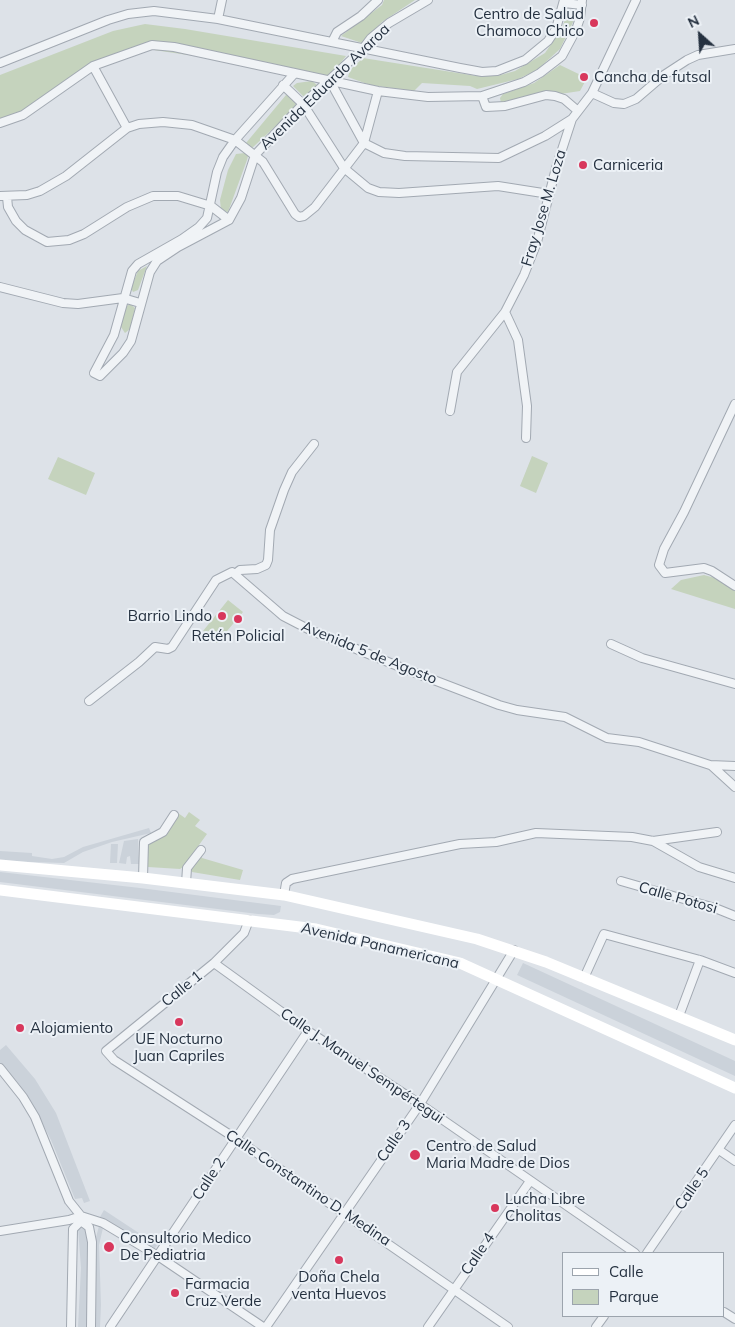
<!DOCTYPE html>
<meta charset="utf-8">
<style>
body{margin:0}
#map{position:relative;width:735px;height:1327px;overflow:hidden;background:#dde2e8;font-family:Mulish,sans-serif}
canvas{display:block}
.legend{position:absolute;left:562px;top:1252px;width:162px;height:65px;box-sizing:border-box;background:#ecf1f6;border:1px solid #9ca4ad;margin:0;padding:6px 9px;list-style:none;font-size:15px;color:#253140}
.legend li{display:flex;align-items:center;gap:10px;height:25px}
.legend b{width:25px;border:1px solid #9ca4ad}
.north{position:absolute;left:675px;top:10px;width:50px;height:50px;-webkit-text-stroke:4px #ecf1f6;paint-order:stroke;rotate:334deg;font-size:14px;font-weight:700;line-height:20px;text-align:center;color:#253140}
.north::after{content:'';display:block;margin:auto;width:18px;height:22px;background:#253140;clip-path:polygon(50% 0,100% 100%,50% 72%,0 100%)}
</style>
<div id="map">
<canvas width="735" height="1327"></canvas>
<ul class="legend">
<li><b style="height:6px;background:#fff"></b>Calle</li>
<li><b style="height:14px;background:#c5d3bd"></b>Parque</li>
</ul>
<div class="north">N</div>
</div>
<script>
const g = document.querySelector('canvas').getContext('2d');
g.lineJoin = 'round';
function fillPath(path, color) { g.fillStyle = color; g.fill(path, 'evenodd'); }
const poly = rows => new Path2D(rows.map(r => 'M' + r).join(''));
function trace(path, color, width, dash) { g.strokeStyle = color; g.lineWidth = width; g.lineCap = dash ? 'butt' : 'round'; g.setLineDash(dash || []); g.stroke(path); }
function drawText(font, color, halo, rows, align = 'center') {
  g.font = font + ' Mulish,sans-serif'; g.lineWidth = 4; g.setLineDash([]); g.textBaseline = 'middle'; g.strokeStyle = halo; g.fillStyle = color; for (const [text, x, y, turn = 0] of rows) {
    g.save(); g.translate(x, y); g.rotate((+turn || 0) * Math.PI / 180); g.textAlign = isNaN(turn) ? turn : align; if (halo) g.strokeText(text, 0, 0); g.fillText(text, 0, 0); g.restore();
  }
}
fillPath(poly([
 [149,828,151,833,112,842,83,852,64,863,0,861,0,851,32,853,32,856,52,859,64,857,83,847],
 [138,839,139,864,131,864,130,856,127,857,126,864,119,863,124,841],
 [111,844,118,844,117,863,110,863],
 [0,872,140,888,281,906,280,912,274,915,258,914,0,882],
 [523,963,735,1061,735,1076,517,975],
 [6,1045,35,1079,56,1113,90,1201,84,1203,82,1198,75,1199,51,1140,37,1113,17,1082,0,1064,0,1050],
 [104,1210,157,1245,153,1251,100,1217],
 [99,1226,103,1228,99,1245,101,1305,100,1327,95,1327,94,1245],
 [87,1227,90,1266,88,1327,78,1327,81,1268,78,1228]
]), '#cbd2da');
fillPath(poly([
 [384,0,415,0,382,22,362,43,341,36,382,5],
 [573,10,575,18,560,49,537,70,518,79,477,89,470,86,422,83,414,91,370,85,348,77,350,70,363,58,477,76,497,76,515,71,545,53,562,28,568,11],
 [145,24,185,29,346,56,331,76,147,49,82,74,30,107,0,124,0,75,113,31],
 [560,65,587,78,580,91,501,103,500,98,503,94,534,83],
 [312,81,317,85,305,98,293,86,297,83],
 [286,95,290,96,296,104,294,109,251,149,246,143],
 [245,153,248,156,247,160,228,212,221,210,220,200,228,170,236,154],
 [147,266,138,290,133,292,131,288,138,271],
 [130,304,135,308,130,329,125,333,121,327,125,307],
 [532,456,548,463,536,493,520,486],
 [58,457,95,473,86,495,48,479],
 [704,575,715,578,735,591,735,609,671,589,681,580],
 [228,600,243,612,217,643,203,631],
 [189,812,200,820,195,826,207,834,183,867,180,869,148,867,146,846,148,843,165,833,178,813,185,818],
 [201,854,202,858,243,870,240,880,192,872,190,869]
]), '#c5d3bd');
const street = poly([
 [564,3,582,5],
 [218,19,222,0],
 [332,42,337,32,361,16,378,0],
 [0,63,108,20,128,14,154,11,218,19,460,68,482,72,497,71,525,60,548,41,556,29,564,0],
 [93,66,127,128],
 [294,74,235,140,223,157,217,172,207,218,199,227,182,239,138,264,132,271,114,335,94,373,100,376,123,353,131,341,150,272,157,261,178,247,229,220,241,198,255,155,303,104,362,50,371,38,389,23,428,0],
 [330,81,364,143,384,153,405,156,499,158,545,136,572,119],
 [283,85,303,104,344,168,368,188,379,192,399,193,498,186,549,194],
 [592,93,614,103,624,104,636,99,664,75,687,60,698,55,735,49],
 [482,96,486,107,505,106,546,95,555,96,564,99,578,111],
 [0,123,23,115,93,66,152,45,174,47,378,91,428,97,482,96,524,82,540,73,562,56,576,30,580,18,582,0],
 [0,196,27,195,40,191,66,176,127,128,139,124,163,122,192,125,235,140,263,162,295,214,299,217,304,216,315,207,364,143,378,91],
 [7,197,8,207,16,221,25,230,47,242,69,240,84,234,127,207,153,196,178,196,211,206,229,220],
 [0,287,63,303,78,304,123,298,140,303],
 [505,312,518,340,527,406,526,438],
 [735,404,684,512,664,549,659,565,665,573,704,568,712,571,735,586],
 [450,411,457,372,505,312,524,275,537,242,556,168,572,119,592,93,636,0],
 [235,574,240,570,257,569,266,565,268,560,270,530,284,490,292,472,314,444],
 [611,644,642,658,735,684],
 [89,701,139,662,155,647,168,649,172,647,216,580,232,572,283,616,310,630,405,669,499,705,517,710,565,717,607,738,639,742,710,765,735,766],
 [712,766,735,787],
 [653,841,699,867,735,878],
 [143,878,144,842,163,832,174,815],
 [621,881,715,908,735,916],
 [186,883,187,868,201,850],
 [284,895,286,883,292,879,460,844,496,842,536,833,632,837,653,841,717,832],
 [249,920,244,933,214,963,106,1051,114,1060,235,1138,508,1327],
 [214,963,308,1031,420,1104,635,1253],
 [584,978,604,934,700,960,735,973],
 [679,1016,700,960],
 [0,1068,23,1097,35,1117,69,1201,81,1216,81,1221],
 [719,1150,735,1161],
 [81,1216,103,1223,158,1256,263,1327],
 [81,1221,89,1227,92,1242,91,1327],
 [0,1231,69,1220,81,1216],
 [647,1253,735,1125],
 [724,1312,735,1319],
 [71,1327,73,1229,81,1221],
 [110,1327,308,1031],
 [266,1327,420,1104,514,950],
 [428,1327,530,1181],
 [596,1327,604,1316]
]);
trace(street, '#a2a9b2', 10);
trace(street, '#f0f3f6', 8);
trace(poly([
 [0,865,143,878,284,895,477,939,546,962,735,1040],
 [0,890,316,929,460,963,735,1088]
]), '#fff', 11);
for (const [x, y, r, color] of [
 [594,23,5,"#d8375c"],
 [584,77,5,"#d8375c"],
 [583,165,5,"#d8375c"],
 [222,616,5,"#d8375c"],
 [238,619,5,"#d8375c"],
 [179,1022,5,"#d8375c"],
 [20,1028,5,"#d8375c"],
 [415,1155,6,"#d8375c"],
 [495,1208,5,"#d8375c"],
 [109,1247,6,"#d8375c"],
 [339,1260,5,"#d8375c"],
 [175,1293,5,"#d8375c"]
]) { const dot = new Path2D(); dot.arc(x, y, r, 0, 2 * Math.PI); g.fillStyle = color; g.fill(dot); trace(dot, '#ecf1f6', 2); }
drawText('15px', '#253140', '#ecf1f6', [
 ["Centro de Salud",584,14,"right"],
 ["Chamoco Chico",584,31,"right"],
 ["Cancha de futsal",594,77],
 ["Carniceria",593,165],
 ["Barrio Lindo",212,616,"right"],
 ["Retén Policial",238,636,"center"],
 ["Alojamiento",30,1028],
 ["UE Nocturno",179,1039,"center"],
 ["Juan Capriles",179,1056,"center"],
 ["Centro de Salud",426,1146],
 ["Maria Madre de Dios",426,1163],
 ["Lucha Libre",505,1199],
 ["Cholitas",505,1216],
 ["Consultorio Medico",120,1238],
 ["De Pediatria",120,1255],
 ["Doña Chela",339,1277,"center"],
 ["venta Huevos",339,1294,"center"],
 ["Farmacia",185,1284],
 ["Cruz Verde",185,1301]
], 'left');
drawText('15px', '#253140', '#ecf1f6', [
 ["Avenida Eduardo Avaroa",325,87,-44],
 ["Fray Jose M. Loza",544,208,-73],
 ["Avenida 5 de Agosto",369,653,22],
 ["Calle Potosi",678,898,16],
 ["Avenida Panamericana",380,946,13],
 ["Calle 1",182,989,-39],
 ["Calle J. Manuel Sempértegui",362,1066,34],
 ["Calle 3",394,1141,-55],
 ["Calle 2",209,1179,-57],
 ["Calle Constantino D. Medina",308,1188,34],
 ["Calle 5",692,1189,-55],
 ["Calle 4",478,1254,-56]
]);
</script>
